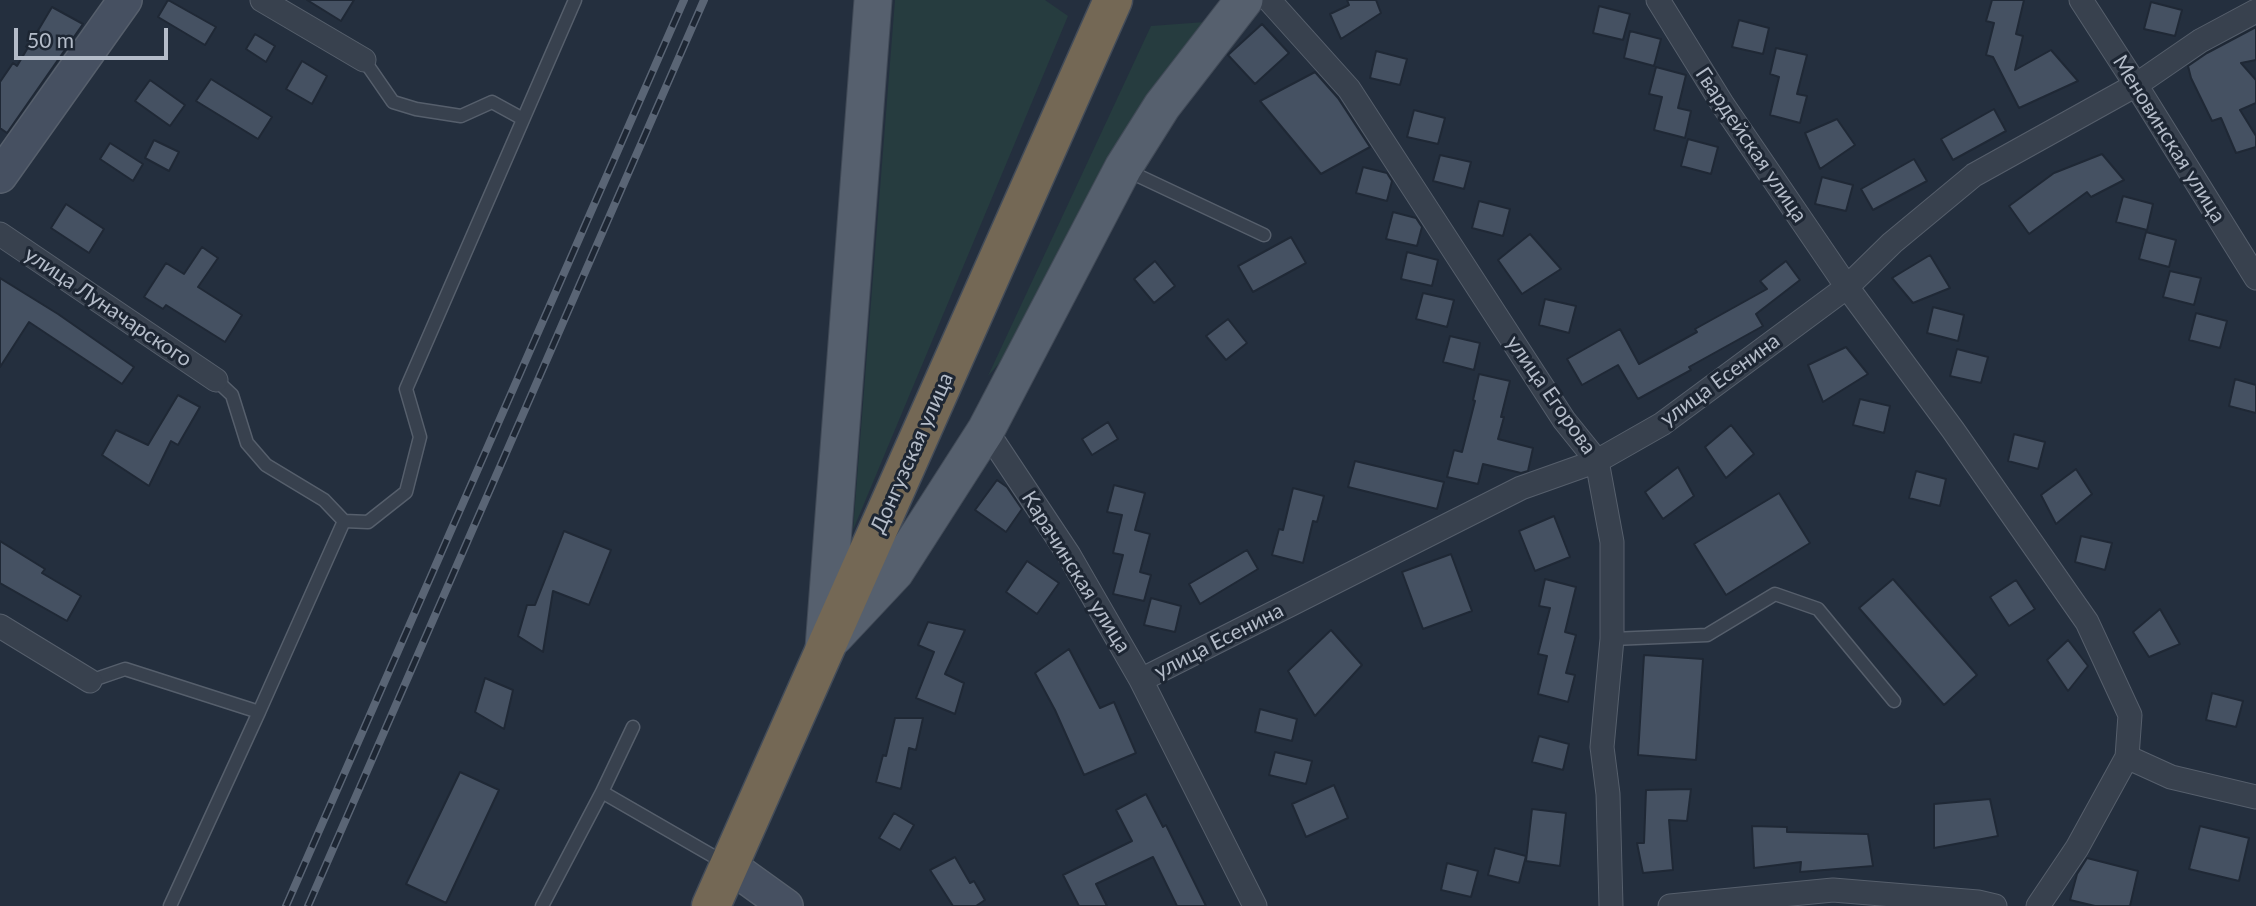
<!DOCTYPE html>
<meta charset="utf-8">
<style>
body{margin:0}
#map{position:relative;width:2256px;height:906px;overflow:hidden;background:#242f3e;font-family:Lato,sans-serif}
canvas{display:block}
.scale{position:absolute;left:14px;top:28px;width:154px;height:32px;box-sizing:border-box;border:4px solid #b4bcc9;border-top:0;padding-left:9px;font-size:21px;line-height:24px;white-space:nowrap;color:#b4bcc9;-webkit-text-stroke:5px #1d2633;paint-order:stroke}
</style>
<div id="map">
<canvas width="2256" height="906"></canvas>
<div class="scale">50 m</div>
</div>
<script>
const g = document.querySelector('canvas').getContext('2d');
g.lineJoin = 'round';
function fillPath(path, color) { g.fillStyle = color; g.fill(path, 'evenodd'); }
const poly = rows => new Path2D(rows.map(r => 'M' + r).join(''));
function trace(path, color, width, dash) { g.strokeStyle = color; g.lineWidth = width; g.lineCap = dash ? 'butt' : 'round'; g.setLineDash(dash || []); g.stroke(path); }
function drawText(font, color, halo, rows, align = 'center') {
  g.font = font + ' Lato,sans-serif'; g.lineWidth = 6; g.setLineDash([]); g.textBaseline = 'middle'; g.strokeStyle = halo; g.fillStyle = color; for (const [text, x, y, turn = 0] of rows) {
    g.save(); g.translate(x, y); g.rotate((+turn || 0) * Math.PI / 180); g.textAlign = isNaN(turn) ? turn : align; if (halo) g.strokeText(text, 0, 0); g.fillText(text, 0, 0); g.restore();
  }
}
fillPath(poly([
 [895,0,1045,0,1068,16,853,530],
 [1205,22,1158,80,1105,161,1008,353,988,376,1151,26]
]), '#263c3f');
const building = poly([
 [168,0,216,27,205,45,158,17,168,0],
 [307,0,354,0,341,21,307,0],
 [1347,0,1376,0,1381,13,1341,39,1330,14,1349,5,1347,0],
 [1992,0,2024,0,2016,34,2023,36,2015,70,2051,50,2078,81,2019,108,1993,57,1986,55,1994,23,1986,21,1992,0],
 [2151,2,2182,10,2175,36,2144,29,2151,2],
 [1599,6,1630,14,1623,40,1593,33,1599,6],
 [52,7,83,24,7,133,0,128,0,82,13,63,17,66,52,7],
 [1739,20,1769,28,1763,54,1732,47,1739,20],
 [1262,24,1289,53,1255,84,1228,55,1262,24],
 [2256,27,2256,60,2241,63,2256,80,2256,103,2240,110,2256,136,2256,147,2236,153,2221,118,2212,121,2191,78,2188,66,2207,53,2256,27],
 [1630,31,1661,39,1654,66,1624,58,1630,31],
 [255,34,275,46,266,62,246,49,255,34],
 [1776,48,1807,55,1797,94,1807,96,1800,123,1770,115,1779,77,1770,74,1776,48],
 [1376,51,1407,59,1400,85,1370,78,1376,51],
 [302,61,327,76,312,104,286,89,302,61],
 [1656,67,1686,75,1678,108,1691,111,1685,138,1654,130,1662,97,1649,94,1656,67],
 [1315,72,1338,98,1370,147,1321,174,1260,101,1315,72],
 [211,79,272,117,258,139,196,101,211,79],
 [150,80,185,105,170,126,135,101,150,80],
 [1994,109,2006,131,1953,160,1941,139,1994,109],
 [1414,110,1445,118,1438,144,1407,137,1414,110],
 [1837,119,1855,145,1820,169,1805,133,1837,119],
 [1688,139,1718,147,1711,174,1681,166,1688,139],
 [154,140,179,152,169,171,145,158,154,140],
 [110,143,143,164,133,181,100,159,110,143],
 [2102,154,2124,180,2091,197,2087,192,2029,234,2009,206,2054,173,2102,154],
 [1440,155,1471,162,1464,189,1433,181,1440,155],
 [1914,159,1927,181,1873,210,1861,189,1914,159],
 [1363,167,1387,173,1392,181,1387,201,1356,193,1363,167],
 [1822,177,1853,185,1846,211,1815,204,1822,177],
 [2123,196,2153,204,2147,230,2116,222,2123,196],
 [1479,201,1510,209,1503,236,1472,228,1479,201],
 [66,204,104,229,89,253,51,228,66,204],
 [1393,212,1416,218,1422,227,1417,246,1386,239,1393,212],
 [2146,232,2176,240,2169,267,2139,259,2146,232],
 [1530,234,1561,269,1522,294,1498,260,1530,234],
 [1291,237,1306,263,1253,292,1238,266,1291,237],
 [202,247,218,258,198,287,242,315,225,342,166,305,163,309,144,297,166,263,184,274,202,247],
 [1407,252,1438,260,1432,286,1401,279,1407,252],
 [1930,255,1950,288,1913,303,1892,278,1930,255],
 [1155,261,1175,286,1154,303,1134,279,1155,261],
 [1786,261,1800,280,1756,314,1763,326,1689,367,1691,370,1638,399,1618,365,1582,385,1567,359,1620,329,1639,364,1697,332,1695,329,1767,289,1760,281,1786,261],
 [2170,271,2201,278,2194,305,2163,297,2170,271],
 [0,278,58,314,134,367,122,384,29,322,0,367,0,278],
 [1423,293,1454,300,1447,327,1416,319,1423,293],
 [1545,299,1576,306,1569,333,1539,325,1545,299],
 [1933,307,1964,315,1958,341,1927,333,1933,307],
 [2196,313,2227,321,2220,348,2189,340,2196,313],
 [1228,319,1247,343,1226,360,1206,336,1228,319],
 [1450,336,1480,343,1474,370,1443,362,1450,336],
 [1846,347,1868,374,1823,402,1808,365,1846,347],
 [1957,349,1988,357,1981,383,1950,376,1957,349],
 [1479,374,1510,381,1501,417,1504,417,1498,439,1533,448,1528,471,1521,473,1483,464,1478,484,1447,477,1454,450,1462,452,1475,401,1473,400,1479,374],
 [2235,379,2256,385,2256,413,2229,406,2235,379],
 [178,395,200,407,178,445,171,441,149,486,102,455,116,430,148,445,178,395],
 [1860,399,1890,406,1884,433,1853,425,1860,399],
 [1108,422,1118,439,1092,455,1082,439,1108,422],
 [1731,425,1754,454,1726,478,1705,447,1731,425],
 [2014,434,2045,442,2038,469,2008,461,2014,434],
 [1355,461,1444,482,1437,509,1348,487,1355,461],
 [1678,467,1694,496,1663,519,1645,492,1678,467],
 [2076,469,2092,494,2056,524,2041,495,2076,469],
 [1916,471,1946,479,1940,506,1909,498,1916,471],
 [997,480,1007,487,1022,509,1006,532,975,510,997,480],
 [1114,485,1145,493,1135,530,1150,534,1140,572,1151,575,1144,601,1113,594,1123,555,1113,553,1122,515,1107,512,1114,485],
 [1293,488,1324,496,1317,522,1313,521,1303,563,1272,555,1279,529,1283,530,1293,488],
 [1779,493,1810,543,1726,595,1694,544,1779,493],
 [1554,516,1570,557,1535,571,1519,531,1554,516],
 [564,531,611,550,589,605,553,591,543,652,518,636,527,605,535,605,564,531],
 [2081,536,2112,543,2105,570,2075,562,2081,536],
 [0,541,45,569,42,573,81,596,67,621,0,583,0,541],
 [1247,550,1258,569,1200,604,1189,584,1247,550],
 [1451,554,1472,611,1423,629,1402,572,1451,554],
 [1027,561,1059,583,1037,614,1006,592,1027,561],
 [1545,579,1576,587,1565,632,1576,635,1566,673,1575,675,1568,702,1538,694,1547,656,1538,654,1550,608,1539,606,1545,579],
 [1893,579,1977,675,1944,705,1859,608,1893,579],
 [2016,580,2035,609,2009,626,1990,597,2016,580],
 [1151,598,1181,606,1175,632,1144,625,1151,598],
 [2160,609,2180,644,2149,657,2133,632,2160,609],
 [928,622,965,630,945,674,964,683,955,714,916,698,934,652,918,645,928,622],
 [1331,630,1362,665,1315,716,1288,671,1331,630],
 [2068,640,2088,666,2068,691,2047,660,2068,640],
 [1069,649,1100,708,1114,702,1136,753,1084,775,1055,710,1035,673,1069,649],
 [1644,655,1703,659,1696,760,1638,755,1644,655],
 [485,678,513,690,504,729,475,712,485,678],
 [2212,693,2243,701,2236,727,2206,720,2212,693],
 [1260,709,1297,719,1292,741,1255,732,1260,709],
 [895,718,923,718,916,750,909,748,901,789,876,782,883,755,886,756,895,718],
 [1539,736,1569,744,1563,770,1532,762,1539,736],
 [1275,752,1312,761,1306,784,1269,775,1275,752],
 [460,772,499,790,446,903,406,884,460,772],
 [1334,785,1348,818,1306,837,1292,804,1334,785],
 [1691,789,1687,821,1669,820,1673,870,1643,873,1637,843,1644,843,1646,790,1691,789],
 [1146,794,1163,827,1166,825,1206,906,1177,906,1153,857,1096,884,1107,906,1079,906,1063,875,1132,841,1116,810,1146,794],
 [1990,799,1998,836,1934,848,1934,804,1990,799],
 [1532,809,1566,813,1560,866,1526,861,1532,809],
 [894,813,914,825,900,850,879,838,894,813],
 [1752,826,1787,827,1787,832,1868,834,1873,866,1800,872,1801,862,1754,868,1752,826],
 [2200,826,2249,838,2239,881,2189,869,2200,826],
 [1495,848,1526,856,1519,883,1488,875,1495,848],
 [955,857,970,883,974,881,985,900,976,906,953,906,930,870,955,857],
 [2087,858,2138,871,2130,906,2095,906,2070,900,2077,874,2087,858],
 [1447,863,1478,871,1471,897,1441,890,1447,863]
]);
fillPath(building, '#455162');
trace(building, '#1f2835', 2);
const lane = poly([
 [364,60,393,102,416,109,461,116,492,102,523,119],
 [1126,170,1264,235],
 [216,380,232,395,247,443,266,465,324,500,344,521,368,522,406,492,420,437,406,389,575,0],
 [1612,639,1707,635,1775,594,1818,609,1894,701],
 [90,681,125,669,259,712,344,521],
 [602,792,725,863],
 [170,906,259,712],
 [542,906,602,792,633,727]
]);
const street = poly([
 [262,0,364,60],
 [1269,0,1349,89,1564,420,1597,461,1612,542,1612,639,1602,747,1608,794,1611,906],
 [1658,0,1723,105,1847,287,1953,430,2087,622,2130,715,2127,757,2077,848,2038,906],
 [2081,0,2136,85,2256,278],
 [0,234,216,380],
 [986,430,1069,555,1141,680,1255,906],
 [0,626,90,681],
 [1141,680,1521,488,1597,461,1662,424,1847,287,1892,243,1974,175,2136,85,2200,41,2256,11],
 [2127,757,2171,777,2256,797],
 [1670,906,1833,890,1978,902,1995,906]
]);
const secondary = poly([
 [0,176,125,0],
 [729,865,786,906]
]);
const primary = poly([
 [834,637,895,572,986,430,1123,168,1162,106,1244,0],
 [824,648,873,0]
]);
const highway = poly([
 [711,906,1113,0]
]);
trace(lane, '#565f6c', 15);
trace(street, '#565f6c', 25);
trace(secondary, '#565f6c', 36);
trace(primary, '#414a57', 39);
trace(highway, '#434c59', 41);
trace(lane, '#38414e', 12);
trace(street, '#38414e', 23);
trace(secondary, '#465061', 33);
trace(primary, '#56606e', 37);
trace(highway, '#746855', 38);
const rail = poly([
 [286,906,684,0],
 [308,906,704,0]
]);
trace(rail, '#5a6575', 8);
trace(rail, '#1d2633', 5, [16]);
drawText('21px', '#b4bcc9', '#1d2633', [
 ["Меновинская улица",2169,139,58],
 ["Гвардейская улица",1751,145,56],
 ["улица Луначарского",108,307,34],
 ["улица Есенина",1720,380,-36],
 ["улица Егорова",1551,395,55],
 ["Донгузская улица",912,453,-66],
 ["Карачинская улица",1076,572,58],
 ["улица Есенина",1219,641,-27]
]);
</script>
